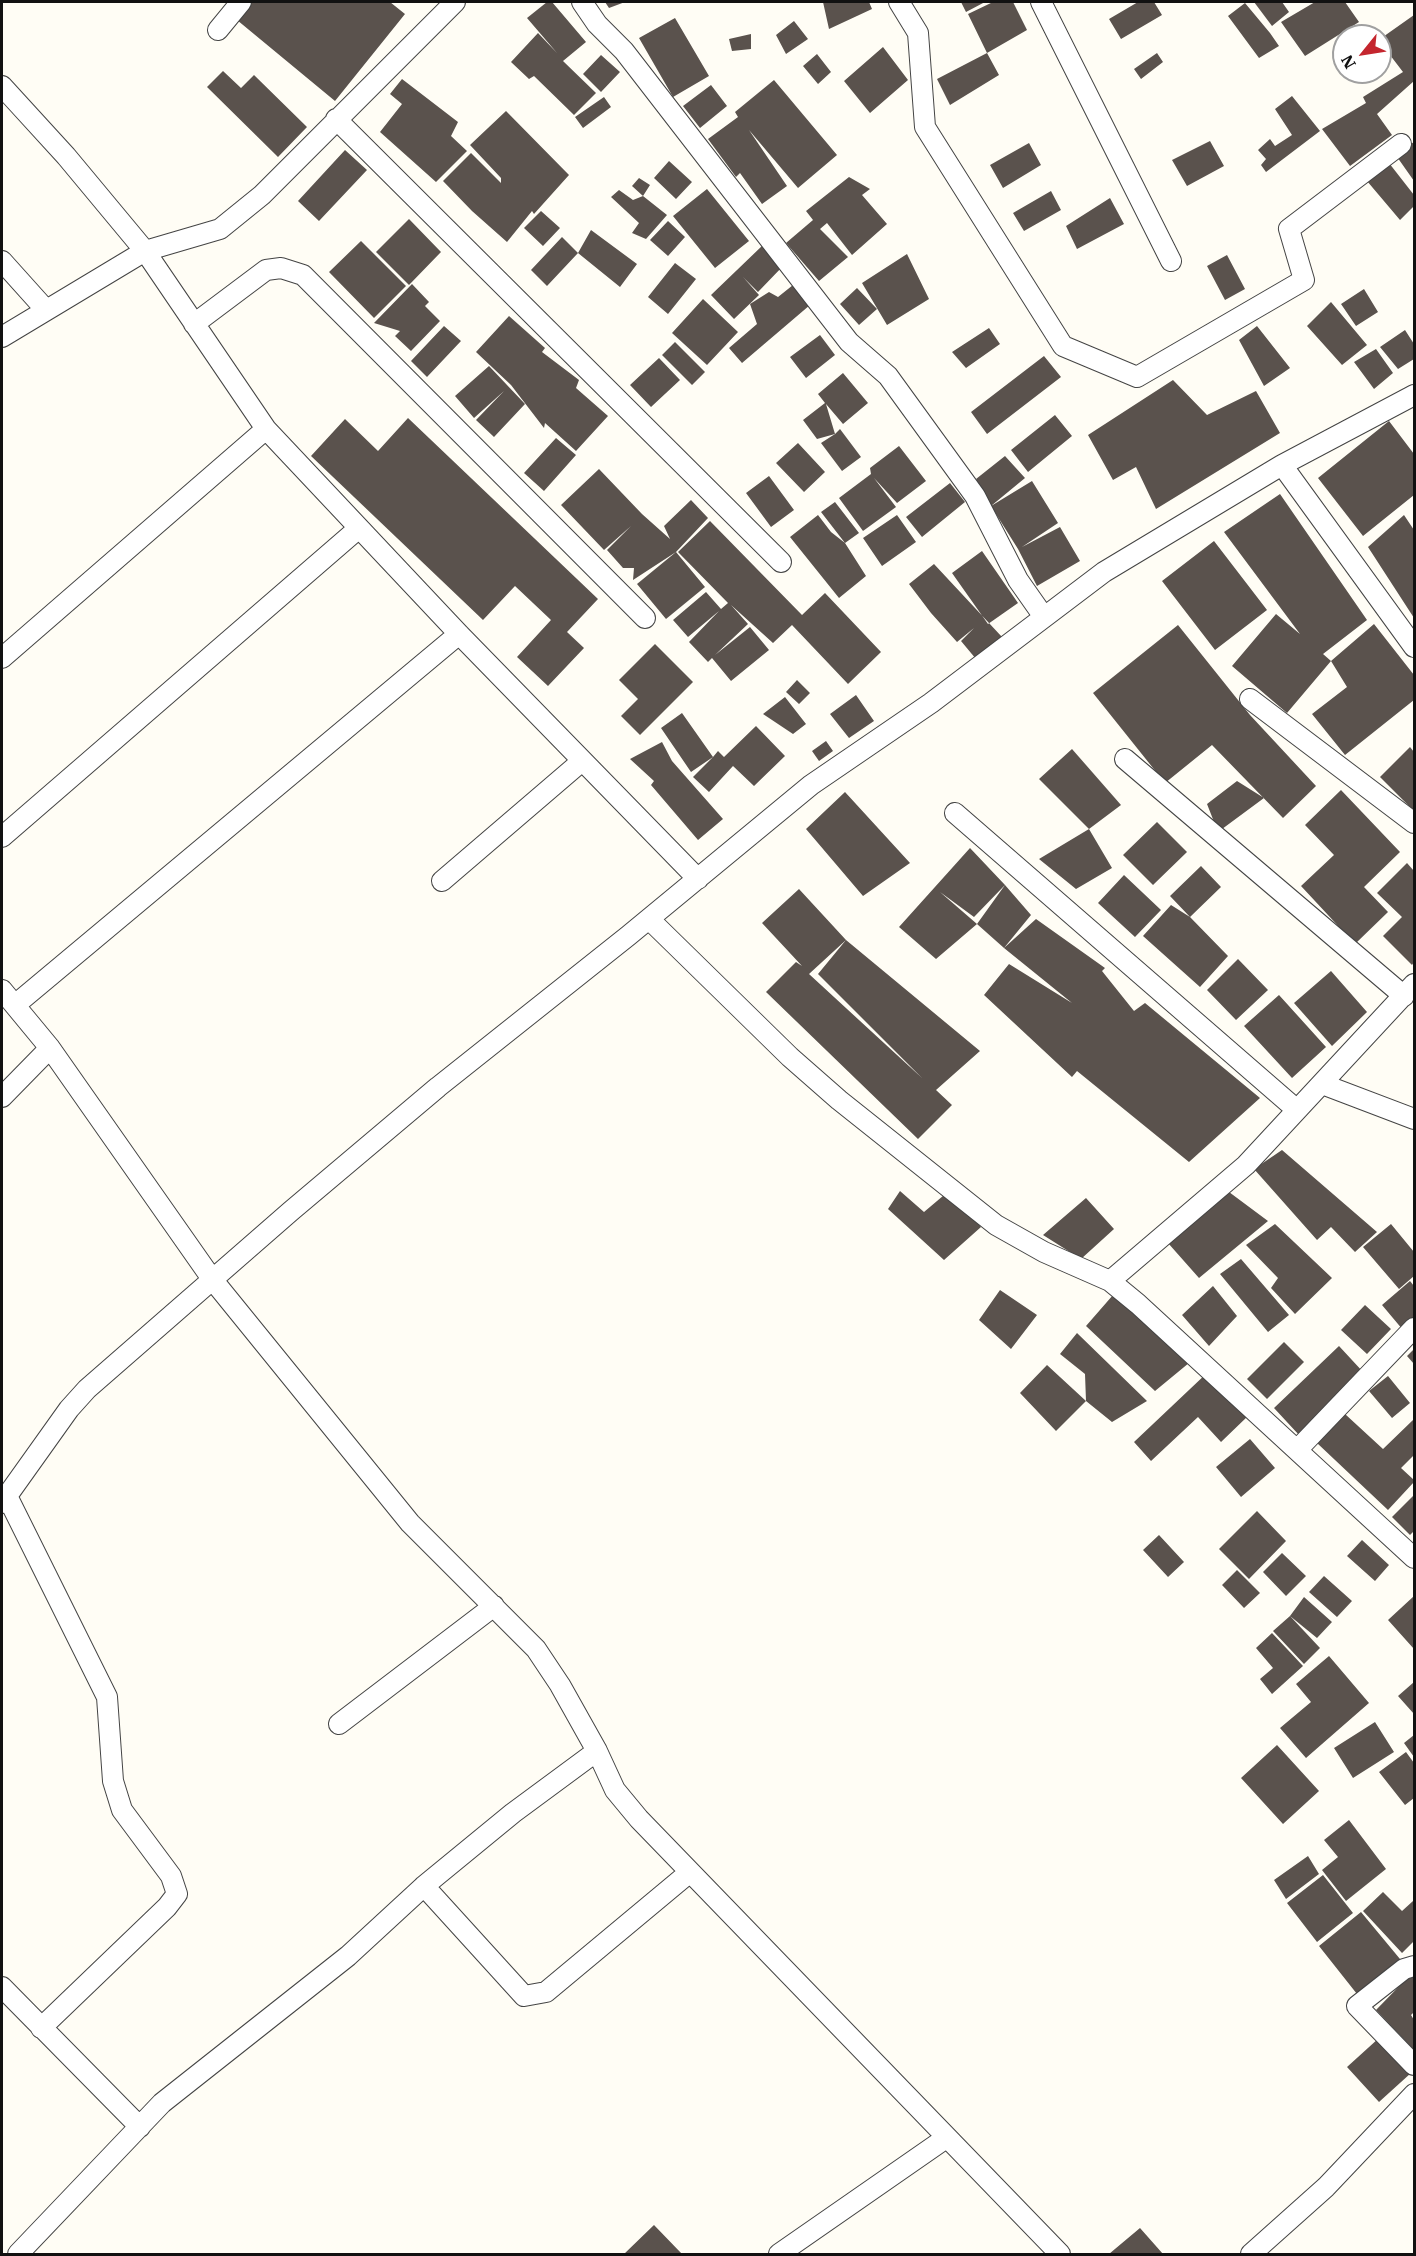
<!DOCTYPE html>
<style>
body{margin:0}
#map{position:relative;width:1416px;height:2256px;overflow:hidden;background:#fffdf5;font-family:"IBM Plex Serif",serif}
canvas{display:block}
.frame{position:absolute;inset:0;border:3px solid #111;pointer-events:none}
.north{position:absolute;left:1332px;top:24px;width:60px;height:60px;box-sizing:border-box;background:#fff;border:2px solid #a0a0a0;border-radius:50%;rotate:240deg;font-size:16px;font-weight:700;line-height:24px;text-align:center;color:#111}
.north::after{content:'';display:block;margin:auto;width:21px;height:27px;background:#c4262e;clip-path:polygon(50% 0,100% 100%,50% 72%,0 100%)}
</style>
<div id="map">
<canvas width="1416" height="2256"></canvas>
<div class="frame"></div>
<div class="north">N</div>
</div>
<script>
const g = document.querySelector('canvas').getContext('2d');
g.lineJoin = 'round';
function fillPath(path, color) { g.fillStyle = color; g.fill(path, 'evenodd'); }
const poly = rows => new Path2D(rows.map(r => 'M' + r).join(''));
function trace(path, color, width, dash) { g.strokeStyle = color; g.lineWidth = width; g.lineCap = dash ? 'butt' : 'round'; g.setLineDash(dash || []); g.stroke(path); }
fillPath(poly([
 [252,2,390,2,405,14,335,101,237,20],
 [547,2,552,2,586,42,563,61,596,93,574,115,534,76,529,79,511,62,538,33,557,53,527,18],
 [605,2,625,2,609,8],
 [823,2,869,2,872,9,829,29],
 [961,2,985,2,966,12],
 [993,2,1013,2,1027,30,987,53,999,75,950,105,937,79,987,53,968,14],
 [1138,2,1154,2,1162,15,1121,39,1109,19],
 [1254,2,1282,2,1289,12,1272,26],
 [1315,2,1345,2,1359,22,1305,56,1281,22],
 [1245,3,1270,33,1279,46,1259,58,1228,16],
 [1414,15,1414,81,1377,114,1392,135,1350,166,1322,129,1366,103,1363,97,1403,72,1380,42,1380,39],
 [675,18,709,76,673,97,639,38],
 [794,21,808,39,786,54,776,35],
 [751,34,751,49,732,51,729,39],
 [883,47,908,80,870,113,844,81],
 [1157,53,1163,62,1141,79,1134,69],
 [817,54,831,72,818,84,803,66],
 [601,55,620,72,601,92,583,74],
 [223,71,241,88,254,75,307,127,278,157,207,87],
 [402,79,458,122,451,136,467,151,436,182,380,132,402,104,390,94],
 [774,80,837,155,798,188,749,130,787,186,762,204,740,173,736,177,708,139,738,117,735,112],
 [711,85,727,106,700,128,683,106],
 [1292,96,1320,131,1266,172,1261,165,1266,159,1258,150,1270,139,1275,146,1292,135,1275,109],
 [604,97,611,107,583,128,575,117],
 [506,111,569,175,534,214,532,211,507,242,472,211,443,181,471,153,501,183,501,178,470,145],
 [1210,141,1224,166,1187,186,1172,160],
 [1414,142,1414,181,1395,154],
 [1029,143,1041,165,1003,188,990,165],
 [345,150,367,170,319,221,298,201],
 [669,161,692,182,676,199,654,178],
 [1389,163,1414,195,1414,206,1400,220,1367,181],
 [849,177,870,189,862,195,887,224,852,255,827,223,820,229,848,257,819,281,786,243,813,220,806,211],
 [639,178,650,185,643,196,667,215,646,239,632,233,639,223,611,197,619,190,633,200,643,196,632,186],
 [707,189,749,241,715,268,673,216],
 [1051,191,1061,210,1024,231,1013,213],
 [1110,198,1124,224,1077,249,1066,226],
 [541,211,560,228,543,246,524,228],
 [409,219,441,252,409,285,376,252],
 [668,221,685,237,668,256,650,240],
 [591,230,637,264,620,287,578,253],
 [562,237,578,253,547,286,531,270],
 [361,241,406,286,374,318,329,272],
 [763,245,784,265,758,292,743,277,759,295,734,319,711,295],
 [907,254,929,299,887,325,862,283],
 [1227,255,1245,289,1225,300,1207,266],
 [675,263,696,279,668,314,648,297],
 [412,284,429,302,425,306,440,321,411,351,395,336,400,331,374,323],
 [793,285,810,305,742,363,729,348,757,324,750,304,769,292,778,297],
 [857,288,877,309,859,325,840,304],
 [1364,289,1378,312,1356,326,1341,304],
 [703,299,738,332,707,365,672,333],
 [1331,302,1367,345,1342,365,1307,326],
 [509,316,545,348,542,352,579,380,576,388,608,416,576,451,545,423,544,428,511,385,476,352],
 [444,326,461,341,427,377,411,361],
 [1257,326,1290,368,1264,386,1239,340],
 [989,328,1000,344,966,368,952,352],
 [1405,330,1414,344,1414,359,1398,369,1380,347],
 [820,335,835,355,806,378,790,357],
 [675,342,705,372,692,385,662,355],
 [1376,349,1393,373,1374,389,1354,362],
 [1044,356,1061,377,987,434,971,412],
 [659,358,680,380,651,407,630,385],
 [489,366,525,404,494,437,476,420,504,391,474,418,455,396],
 [843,373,868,403,843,424,826,404,835,434,840,429,861,457,842,471,821,443,835,434,817,439,803,420,825,403,818,394],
 [1173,380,1207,415,1256,391,1280,433,1156,509,1136,467,1113,480,1088,435],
 [1055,415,1072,436,1028,472,1011,450],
 [408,418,598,599,567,632,584,648,548,686,517,657,551,620,515,586,483,620,311,456,345,419,378,451],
 [1389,421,1414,454,1414,495,1363,536,1318,478],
 [556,438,576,455,544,491,524,473],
 [798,443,825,472,804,492,776,463],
 [899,446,926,481,897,503,874,478,896,507,863,531,839,498,871,474,870,468],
 [1005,456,1025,478,991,506,976,479],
 [599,469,642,514,670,539,664,526,691,500,708,518,676,552,633,580,634,568,623,568,607,550,631,526,604,550,561,505],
 [769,476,794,510,771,527,746,493],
 [1032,481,1058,523,1022,547,1060,527,1080,561,1037,586,1018,549,991,506],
 [950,483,965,502,922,537,906,517],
 [1280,494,1367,620,1323,654,1331,661,1287,713,1232,666,1276,614,1300,634,1224,532],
 [835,502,859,533,845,543,821,512],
 [818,515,831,532,845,543,866,576,839,598,790,537],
 [897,515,916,542,882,566,863,538],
 [1404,515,1414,530,1414,618,1368,547],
 [710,521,802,615,825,593,881,652,848,684,792,625,773,643,731,605,748,624,715,655,750,627,769,650,731,681,712,658,708,662,689,642,719,611,688,637,673,620,706,592,721,609,728,603,678,552],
 [1214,541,1267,610,1215,650,1162,581],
 [982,551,1018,603,988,624,952,573],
 [676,552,705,587,666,619,637,584],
 [934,564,1002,637,976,659,961,641,974,628,957,642,931,613,909,584],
 [1374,624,1414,675,1414,700,1345,755,1312,714,1347,687,1331,661],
 [1178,625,1250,715,1316,786,1283,818,1212,745,1165,783,1093,693],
 [655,644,693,682,640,735,621,716,638,699,619,680],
 [797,680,810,693,799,704,786,692],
 [856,695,874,721,849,738,830,714],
 [785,697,806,724,793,734,763,714],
 [682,713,713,757,718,751,724,757,756,726,785,756,754,786,733,766,709,792,693,777,713,757,691,772,661,728],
 [826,741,833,751,819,761,812,751],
 [662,742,672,761,723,819,698,840,651,785,654,781,630,759],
 [1410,747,1414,752,1414,811,1380,777],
 [1072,749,1121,805,1089,829,1039,779],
 [1237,781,1264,798,1218,832,1207,804],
 [1341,790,1400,852,1364,887,1388,912,1355,944,1301,886,1334,855,1305,825],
 [845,792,910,863,863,896,806,829],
 [1157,822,1187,852,1153,885,1123,855],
 [1089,829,1112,868,1076,889,1039,859],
 [970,848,1005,885,1031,915,1004,948,1036,919,1105,968,1102,971,1134,1011,1145,1003,1260,1098,1189,1162,1077,1071,1072,1077,984,995,1009,964,1072,1003,1004,948,977,924,1005,885,974,917,940,892,977,924,936,959,899,927],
 [1407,863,1414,871,1414,962,1412,965,1383,936,1402,917,1377,893],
 [1201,866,1221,887,1190,917,1170,896],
 [1124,875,1161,910,1135,937,1098,903],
 [799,889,846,940,809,974,922,1078,818,974,846,940,980,1051,936,1090,952,1105,918,1139,766,992,796,962,802,966,762,923],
 [1171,905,1190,917,1228,956,1200,987,1143,936],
 [1238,959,1268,990,1236,1020,1207,990],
 [1331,971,1367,1012,1332,1046,1294,1003],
 [1279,995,1326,1047,1292,1078,1244,1026],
 [1282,1150,1377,1232,1355,1252,1331,1227,1317,1240,1254,1169],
 [950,1190,981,1227,944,1260,888,1209,900,1191,924,1212],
 [1229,1192,1268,1221,1199,1278,1168,1243],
 [1086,1198,1114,1229,1081,1259,1043,1235],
 [1275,1224,1332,1278,1295,1314,1271,1288,1278,1278,1246,1245],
 [1391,1224,1414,1252,1414,1276,1399,1289,1363,1247],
 [1241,1259,1289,1315,1268,1332,1220,1274],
 [1410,1281,1414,1286,1414,1320,1403,1330,1382,1305],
 [1213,1286,1237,1316,1209,1346,1182,1315],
 [1000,1290,1037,1315,1011,1349,979,1320],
 [1113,1295,1195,1358,1155,1391,1086,1326],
 [1365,1305,1391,1329,1367,1354,1341,1330],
 [1077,1333,1147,1401,1112,1422,1086,1401,1056,1431,1020,1393,1047,1365,1086,1401,1085,1374,1060,1354],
 [1284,1342,1304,1362,1267,1399,1247,1379],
 [1339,1346,1364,1373,1299,1435,1274,1408],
 [1414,1349,1414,1364,1407,1356],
 [1208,1372,1248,1416,1221,1442,1198,1417,1151,1461,1134,1442],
 [1388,1376,1410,1403,1392,1418,1369,1391],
 [1345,1414,1383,1449,1413,1420,1414,1421,1414,1455,1401,1468,1414,1480,1414,1482,1388,1510,1317,1443],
 [1250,1439,1275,1468,1241,1497,1216,1467],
 [1414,1495,1414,1531,1410,1535,1392,1517],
 [1257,1511,1286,1541,1249,1579,1219,1549],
 [1159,1535,1184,1562,1168,1577,1143,1550],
 [1362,1540,1389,1565,1375,1581,1347,1556],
 [1282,1553,1306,1576,1286,1596,1263,1572],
 [1237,1570,1260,1593,1244,1608,1222,1585],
 [1324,1576,1352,1601,1337,1617,1309,1592],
 [1414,1596,1414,1649,1388,1620],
 [1304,1597,1332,1622,1317,1638,1290,1616],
 [1290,1616,1320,1648,1304,1664,1273,1631],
 [1272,1633,1303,1666,1272,1694,1260,1679,1273,1668,1256,1648],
 [1329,1656,1369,1703,1306,1758,1280,1728,1311,1702,1296,1684],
 [1414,1682,1414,1714,1398,1696],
 [1375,1722,1394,1752,1353,1778,1334,1748],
 [1414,1735,1414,1757,1404,1743],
 [1277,1745,1319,1791,1283,1824,1241,1778],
 [1406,1752,1414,1763,1414,1798,1405,1805,1379,1772],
 [1349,1820,1386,1869,1346,1901,1322,1870,1338,1857,1324,1840],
 [1308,1856,1319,1874,1286,1899,1274,1880],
 [1323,1875,1353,1913,1317,1942,1287,1903],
 [1383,1892,1402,1911,1413,1901,1414,1902,1414,1941,1402,1953,1363,1911],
 [1361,1912,1400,1959,1357,1994,1319,1946],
 [1414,1971,1414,2012,1411,2015,1414,2020,1414,2050,1376,2010],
 [1379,2038,1411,2073,1379,2102,1347,2067],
 [654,2225,682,2254,624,2254],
 [1140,2228,1163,2254,1109,2254]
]), '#5a524d');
const street = poly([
 [582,2,597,24,624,51,849,342,888,376,975,496,1018,580,1044,617],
 [899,2,918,33,925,127,1063,346,1137,377,1304,280,1289,229,1401,144],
 [1041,2,1171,261],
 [218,30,241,2],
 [2,86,66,156,145,251,266,429,459,634,698,879],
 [336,119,781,562],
 [2,261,46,310],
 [194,324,266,270,281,268,303,275,645,618],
 [2,337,145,251,220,229,262,195,455,2],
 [1282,465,1414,647],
 [2,658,266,429],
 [1250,699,1414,823],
 [1125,759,1404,996],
 [955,813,1297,1110],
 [2,837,359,528],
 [442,881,582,761],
 [649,919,790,1057,839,1100,996,1225,1044,1252,1110,1281,1138,1304,1414,1558],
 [2,990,50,1048,212,1279,410,1523,536,1649,560,1685,597,1751,615,1790,639,1819,1060,2254],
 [15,1005,459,634],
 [1322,1084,1414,1119],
 [2,1097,50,1048],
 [1110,1281,1246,1165,1414,984],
 [1297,1450,1414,1328],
 [7,1496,107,1697,113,1781,122,1810,171,1876,177,1894,167,1907,41,2028],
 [2,1503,69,1409,87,1389,291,1211,438,1087,628,936,811,785,931,703,1104,572,1282,465,1414,395],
 [339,1724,494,1606],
 [424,1886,524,1996,546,1992,690,1872],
 [1414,1966,1404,1969,1357,2006,1414,2065],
 [2,1987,140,2127],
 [18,2254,162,2103,348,1956,424,1886,513,1813,597,1751],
 [779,2254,946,2138],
 [1251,2254,1326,2187,1414,2094]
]);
trace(street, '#444', 22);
trace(street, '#fff', 20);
</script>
